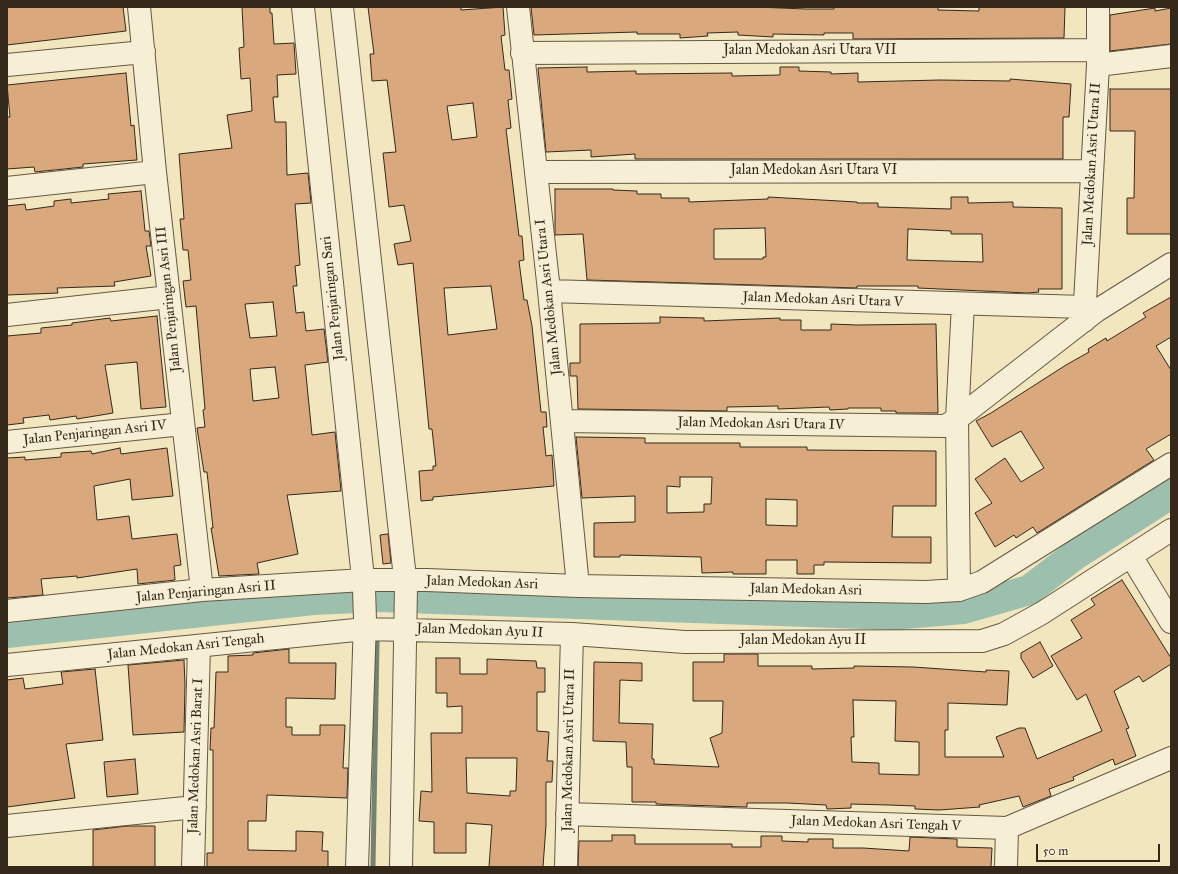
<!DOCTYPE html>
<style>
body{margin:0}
#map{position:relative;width:1178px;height:874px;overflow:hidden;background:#f2e6bf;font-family:"IM FELL Great Primer",serif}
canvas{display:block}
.frame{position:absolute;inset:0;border:8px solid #34281b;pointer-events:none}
.scale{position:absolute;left:1036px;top:844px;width:124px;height:18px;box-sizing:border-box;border:2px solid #34281b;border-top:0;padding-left:5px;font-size:12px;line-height:14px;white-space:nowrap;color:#34281b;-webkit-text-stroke:3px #f7efd5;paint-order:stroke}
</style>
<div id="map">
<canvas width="1178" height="874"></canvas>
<div class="frame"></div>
<div class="scale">50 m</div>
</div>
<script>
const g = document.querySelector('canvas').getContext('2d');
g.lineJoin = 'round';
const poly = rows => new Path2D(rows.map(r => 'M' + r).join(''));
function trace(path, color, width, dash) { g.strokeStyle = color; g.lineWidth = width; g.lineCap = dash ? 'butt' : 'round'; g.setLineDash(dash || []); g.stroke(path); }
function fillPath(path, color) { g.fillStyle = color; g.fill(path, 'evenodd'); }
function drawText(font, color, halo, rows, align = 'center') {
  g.font = font + ' "IM FELL Great Primer",serif'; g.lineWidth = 3; g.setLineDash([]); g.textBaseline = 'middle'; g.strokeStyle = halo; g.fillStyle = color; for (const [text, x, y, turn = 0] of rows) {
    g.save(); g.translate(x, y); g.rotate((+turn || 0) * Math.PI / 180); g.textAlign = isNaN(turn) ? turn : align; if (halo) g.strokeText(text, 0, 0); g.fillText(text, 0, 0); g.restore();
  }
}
trace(poly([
 [373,867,377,642]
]), '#728373', 5);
trace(poly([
 [7,633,313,600,378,597,893,615,963,609,1029,590,1075,555,1171,494]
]), '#9cc0ad', 30);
const building = poly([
 [7,7,123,7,126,31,7,45,7,7],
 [242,7,270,7,270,13,272,13,274,44,294,43,296,74,277,75,278,97,273,97,275,122,286,122,287,175,308,173,311,203,295,204,300,265,295,266,297,286,293,286,296,313,304,312,306,331,324,329,328,362,305,365,312,435,335,432,341,491,287,495,298,554,257,563,259,574,219,576,211,528,213,528,207,472,204,472,197,428,205,427,203,410,205,409,196,306,186,307,183,281,191,280,188,250,183,250,180,219,184,219,179,154,232,148,227,115,252,111,250,78,241,79,239,48,244,47,242,7],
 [273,302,277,336,250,338,245,304,273,302],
 [275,367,279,398,253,401,250,369,275,367],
 [368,7,461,7,461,10,503,7,505,35,501,36,505,70,509,70,512,99,508,100,511,128,506,129,519,236,522,236,524,260,519,261,524,300,527,300,532,326,541,412,546,412,547,427,543,427,546,456,552,455,554,486,433,497,433,500,421,501,419,471,433,470,433,466,436,466,432,429,429,429,413,263,398,265,394,244,411,241,404,205,389,207,383,153,396,152,387,80,372,81,370,54,374,54,368,7],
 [473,103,477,137,452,140,447,106,473,103],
 [491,286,497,329,448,335,444,288,491,286],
 [531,7,756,7,806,9,834,9,834,7,938,7,938,10,979,11,979,7,1065,7,1064,38,853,39,853,33,824,33,824,35,773,34,773,37,738,35,738,32,707,33,708,36,680,38,680,34,637,34,637,32,534,35,531,7],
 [1155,8,1155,11,1171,8,1171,44,1110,51,1110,15,1155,8],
 [587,67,587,72,636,71,636,74,732,73,732,76,780,75,780,67,799,67,799,71,831,72,831,74,858,73,858,82,940,80,1010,81,1010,79,1071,84,1069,117,1063,117,1063,159,635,159,635,154,591,157,591,150,546,152,538,68,587,67],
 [126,73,131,126,134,125,137,160,83,164,83,167,35,172,34,167,7,169,7,117,10,117,7,85,126,73],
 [1110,89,1171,89,1171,234,1127,234,1127,198,1134,198,1135,131,1110,131,1110,89],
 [555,189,613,189,613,190,637,191,637,194,661,194,661,198,689,198,689,202,768,199,768,197,857,202,857,203,878,203,878,207,951,209,951,197,968,197,968,203,1013,202,1013,207,1062,208,1062,289,1038,289,1039,292,1027,293,918,288,918,286,857,286,857,288,587,280,583,234,555,235,555,189],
 [765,228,766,257,763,257,763,259,714,259,714,229,765,228],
 [908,229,951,231,951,234,982,234,983,262,907,260,908,229],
 [141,191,145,231,149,231,151,246,146,246,151,276,114,282,115,286,57,288,58,293,7,295,7,206,25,204,26,210,54,206,54,201,71,199,71,203,109,199,108,194,141,191],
 [1171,297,1171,337,1156,346,1171,370,1171,434,1146,449,1154,460,1037,533,1033,527,1016,538,1014,535,995,547,975,513,992,503,975,479,1005,458,1021,482,1044,468,1021,431,992,447,976,421,991,413,1066,365,1089,352,1088,349,1106,338,1107,341,1146,317,1143,313,1171,297],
 [157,316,166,407,141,409,137,362,105,365,113,413,77,419,76,416,50,420,49,415,23,418,24,423,7,425,7,336,41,333,41,328,72,325,72,323,110,318,111,321,157,316],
 [660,317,704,318,704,321,780,318,780,320,801,320,801,330,831,330,831,324,857,325,936,324,938,413,896,413,896,411,881,411,881,408,848,408,848,409,830,410,829,407,778,409,778,406,727,407,727,411,578,409,577,376,570,376,570,363,580,363,580,324,660,323,660,317],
 [576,437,645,438,645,443,740,443,740,447,807,447,807,450,936,451,936,506,893,506,892,537,931,537,931,563,824,562,824,565,814,565,814,574,797,574,797,560,766,560,766,574,733,574,733,572,702,573,701,557,620,555,620,557,594,557,594,523,635,522,635,496,582,498,576,437],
 [680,477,712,477,711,504,704,504,704,512,667,513,667,486,680,487,680,477],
 [766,499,797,500,797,526,766,525,766,499],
 [120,448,121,454,167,448,173,496,132,500,130,479,94,486,97,520,129,516,132,539,177,534,181,565,174,566,175,580,138,584,137,569,77,578,77,576,41,579,43,595,7,598,7,458,25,457,25,460,61,457,61,453,91,451,92,454,120,448],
 [388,534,391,563,383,564,380,535,388,534],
 [1122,580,1171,658,1171,664,1143,682,1139,676,1114,691,1129,728,1126,729,1136,756,1115,765,1113,759,1073,777,1074,780,1049,789,1051,796,1023,807,1019,796,979,805,980,807,939,810,915,809,915,806,889,805,851,804,851,808,827,809,826,805,787,803,747,803,747,807,746,807,656,804,656,802,632,802,632,767,627,767,626,742,593,741,594,662,642,663,642,681,620,680,619,723,653,724,652,759,654,759,654,764,719,767,710,738,722,733,723,701,693,701,693,662,724,662,724,654,758,654,758,666,812,666,812,669,854,668,854,666,913,667,986,672,986,670,1009,671,1007,705,948,703,948,730,945,730,945,757,1004,757,996,737,1019,728,1025,728,1037,759,1102,731,1086,694,1077,700,1051,656,1082,638,1071,620,1095,605,1091,599,1122,580],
 [853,700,896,701,895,741,919,742,919,775,879,774,879,763,852,762,851,737,854,737,853,700],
 [1040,642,1053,666,1033,678,1021,658,1021,653,1040,642],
 [289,649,289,663,336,663,335,699,286,698,286,727,292,727,292,735,320,735,320,725,345,725,343,768,348,768,347,798,267,795,266,821,248,821,248,850,296,851,296,831,323,832,322,851,328,851,328,867,207,867,207,853,213,853,213,750,210,750,211,728,214,728,216,672,228,672,228,656,253,655,253,653,289,649],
 [436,658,460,658,460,674,487,674,487,659,536,661,537,668,545,668,545,692,537,692,537,731,549,732,547,761,553,761,552,782,546,782,546,825,543,867,489,867,492,825,466,823,466,853,434,853,434,822,419,821,421,791,432,792,431,733,462,733,462,706,447,707,447,693,436,693,436,658],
 [466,758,517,758,516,791,510,791,510,796,467,793,466,758],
 [184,660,185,685,184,732,133,735,128,665,184,660],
 [95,669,103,740,66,744,75,798,7,807,7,680,23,678,25,689,63,684,61,672,95,669],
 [135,759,138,794,107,797,104,762,135,759],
 [127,826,155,826,155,867,93,867,93,830,127,826],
 [612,835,635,835,635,844,732,844,732,847,761,847,761,836,782,836,782,841,808,842,808,839,833,839,833,848,863,848,909,851,910,837,957,839,957,847,992,848,991,867,578,867,579,841,612,841,612,835]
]);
fillPath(building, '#d9a87d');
trace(building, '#34281b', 1);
const minor = poly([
 [139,7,155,172,202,590],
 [303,7,364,588,365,620,357,867],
 [342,7,406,587,401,867],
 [518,7,549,291,578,586],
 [522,53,1098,50],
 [7,65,144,52],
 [1098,65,1171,56],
 [536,172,1092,171],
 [7,188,155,172],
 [549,291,1084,307,1096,311],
 [7,315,169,297],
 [1084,321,1098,65,1098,7],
 [562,421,945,426,957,419,1096,311,1171,264],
 [7,442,183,424],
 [1131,556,1171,622],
 [959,590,957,419,963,304],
 [7,611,202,590,363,580,427,580,578,586,926,592,959,590,982,582,1171,464],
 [7,665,365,629,572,634,685,642,982,641,1004,634,1042,613,1171,530],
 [567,814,1007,828,1171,758],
 [7,826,195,807],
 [193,867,199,646],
 [566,867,572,634],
 [1006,867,1007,828]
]);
trace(minor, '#645844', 24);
trace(minor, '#f7efd5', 22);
drawText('14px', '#34281b', '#f7efd5', [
 ["Jalan Medokan Asri Utara VII",810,51],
 ["Jalan Medokan Asri Utara II",1092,164,-87],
 ["Jalan Medokan Asri Utara VI",814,171],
 ["Jalan Medokan Asri Utara I",549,297,-96],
 ["Jalan Penjaringan Sari",333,298,-96],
 ["Jalan Penjaringan Asri III",169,299,-96],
 ["Jalan Medokan Asri Utara V",823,300,2],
 ["Jalan Medokan Asri Utara IV",761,424,1],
 ["Jalan Penjaringan Asri IV",95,433,-6],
 ["Jalan Medokan Asri",482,583,2],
 ["Jalan Medokan Asri",806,590,1],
 ["Jalan Penjaringan Asri II",206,592,-5],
 ["Jalan Medokan Ayu II",480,631,2],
 ["Jalan Medokan Ayu II",803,641],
 ["Jalan Medokan Asri Tengah",186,647,-6],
 ["Jalan Medokan Asri Utara II",569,750,-89],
 ["Jalan Medokan Asri Barat I",196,756,-88],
 ["Jalan Medokan Asri Tengah V",876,824,2]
]);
</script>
